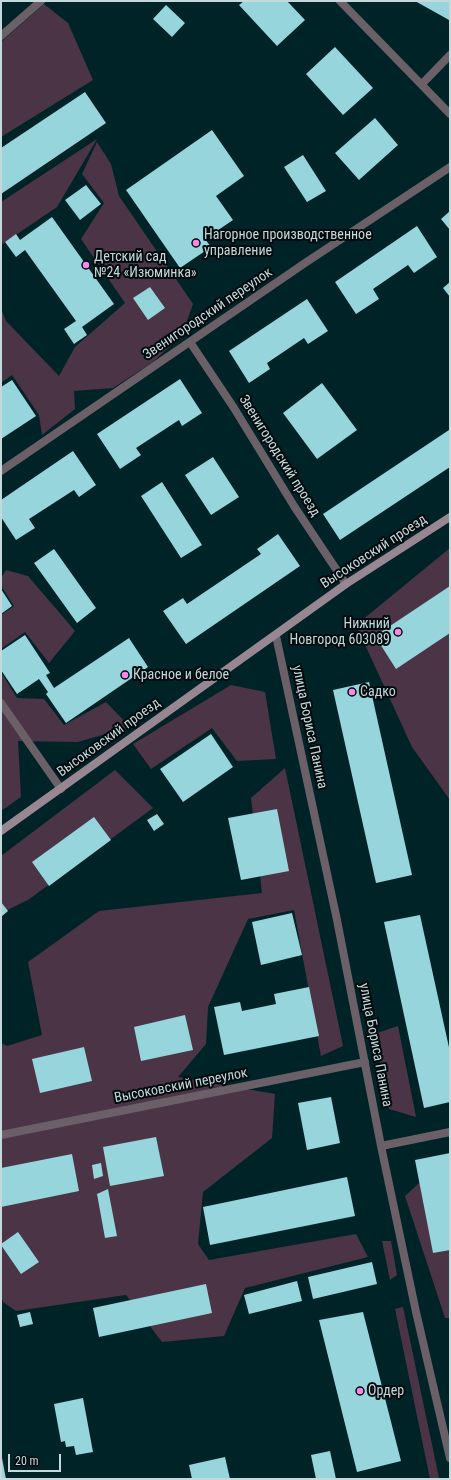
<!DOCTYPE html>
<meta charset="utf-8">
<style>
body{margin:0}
#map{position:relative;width:451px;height:1480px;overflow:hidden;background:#002328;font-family:"Roboto Condensed",sans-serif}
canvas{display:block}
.frame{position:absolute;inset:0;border:2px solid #c5d8db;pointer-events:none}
.scale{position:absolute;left:8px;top:1454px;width:53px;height:18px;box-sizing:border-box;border:2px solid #c5d8db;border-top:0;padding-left:5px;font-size:12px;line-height:14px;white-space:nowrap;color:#c5d8db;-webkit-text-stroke:3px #010a0c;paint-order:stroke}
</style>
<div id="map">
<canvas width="451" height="1480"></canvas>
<div class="frame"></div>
<div class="scale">20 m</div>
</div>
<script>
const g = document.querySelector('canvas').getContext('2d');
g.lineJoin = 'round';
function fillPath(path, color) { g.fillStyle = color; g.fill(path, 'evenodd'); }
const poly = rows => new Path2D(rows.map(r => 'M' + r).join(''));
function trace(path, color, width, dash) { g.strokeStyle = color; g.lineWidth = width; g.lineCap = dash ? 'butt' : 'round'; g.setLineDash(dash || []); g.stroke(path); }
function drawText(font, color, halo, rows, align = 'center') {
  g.font = font + ' "Roboto Condensed",sans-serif'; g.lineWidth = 4; g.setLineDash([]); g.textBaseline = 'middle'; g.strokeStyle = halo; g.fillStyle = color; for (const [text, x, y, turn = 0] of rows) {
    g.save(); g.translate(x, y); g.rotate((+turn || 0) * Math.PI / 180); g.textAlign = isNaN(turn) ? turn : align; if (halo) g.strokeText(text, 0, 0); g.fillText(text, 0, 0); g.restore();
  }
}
fillPath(poly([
 [44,4,68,23,93,80,1,137,1,42],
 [97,139,57,207,1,245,1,202],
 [97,142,111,164,119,196,193,304,182,335,153,362,113,388,74,391,75,409,42,435,39,415,12,375,1,383,1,309,6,321,59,376,75,347,125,303,81,239,104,203,82,174],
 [450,548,450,800,412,747,356,625],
 [6,570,28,576,75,631,49,663,25,632,1,649,1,615,14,606,1,586,1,578],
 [1,672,17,698,44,699,64,725,106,702,130,727,78,742,18,741,21,797,1,811],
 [231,685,265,692,276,759,237,761,212,728,151,769,133,744],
 [285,768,343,1046,321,1056,294,910,248,919,208,1007,206,1044,178,1077,275,1094,272,1138,203,1192,198,1244,209,1260,356,1234,368,1257,245,1288,224,1336,162,1342,126,1295,16,1311,3,1302,1,1297,1,1043,7,1046,42,1035,28,962,99,911,262,893,251,798],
 [115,770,153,808,28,900,1,913,1,856],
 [398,1026,416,1117,389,1109,374,1034],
 [450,1155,450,1318,445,1318,405,1196],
 [382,1241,391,1241,397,1275,390,1280],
 [403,1307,439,1478,439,1479,430,1479,395,1309]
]), '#4c3447');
fillPath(poly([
 [244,1,287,1,305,20,277,46,239,5],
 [415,1,450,1,450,18,449,20],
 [166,5,185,23,172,37,153,19],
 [335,47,373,88,343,115,306,74],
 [85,92,106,123,1,194,1,148],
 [375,118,398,145,359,180,335,153],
 [212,130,244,176,216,196,233,220,205,239,211,247,180,268,126,190],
 [303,155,326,191,307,202,284,167],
 [86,185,101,204,80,220,65,200],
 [450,211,450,230,441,219],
 [52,217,114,304,82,327,87,335,74,344,64,329,76,321,25,250,16,257,5,242,16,234,20,240],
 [417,226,437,257,414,273,408,265,373,289,379,299,356,314,335,282],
 [450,282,450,297,443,288],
 [150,287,165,308,148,320,133,298],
 [307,299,328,331,308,344,304,338,267,363,270,369,249,383,229,351],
 [180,379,202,413,182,426,179,420,136,448,141,455,120,469,97,434],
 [12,380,36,416,1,439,1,387],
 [322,383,357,430,317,459,283,413],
 [449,430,450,432,450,467,340,540,323,514],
 [73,451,96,485,79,497,74,490,29,519,35,528,16,540,1,517,1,500],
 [213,457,239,497,211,515,185,475],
 [162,482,202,545,181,558,141,496],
 [278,534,300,566,186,644,163,611,183,598,187,604,261,554,257,549],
 [54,549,96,608,77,623,34,563],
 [450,586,450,633,396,669,375,636],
 [1,589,12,606,1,614],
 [25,635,50,673,46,675,54,688,129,638,148,667,66,723,46,694,48,692,39,679,17,694,1,670,1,651],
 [369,682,412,875,376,883,333,690],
 [211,734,233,767,183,802,160,769],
 [277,809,289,871,241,880,228,818],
 [157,814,164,824,154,831,147,820],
 [94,817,111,840,49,886,32,862],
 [1,902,8,911,1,917],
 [292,913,302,955,261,965,252,922],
 [420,915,450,1052,450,1102,424,1108,384,922],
 [309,987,319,1036,224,1055,214,1007,240,1002,242,1011,276,1004,274,994],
 [185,1015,193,1050,141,1061,134,1027],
 [84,1047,92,1081,40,1093,32,1059],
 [331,1097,340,1143,307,1150,298,1103],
 [156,1137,164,1176,110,1186,103,1147],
 [450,1153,450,1250,433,1253,415,1160],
 [72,1154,79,1191,1,1207,1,1168],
 [101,1163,103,1176,94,1179,92,1165],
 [347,1177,355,1216,210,1245,203,1207],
 [108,1189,117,1236,105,1238,97,1194],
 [18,1232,39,1262,21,1274,1,1245,1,1244],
 [372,1262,377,1284,313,1299,308,1277],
 [297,1281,302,1301,249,1314,244,1295],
 [206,1284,212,1313,99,1337,93,1308],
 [30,1312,33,1324,20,1327,17,1315],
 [363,1312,401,1461,357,1472,319,1320],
 [83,1398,93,1452,76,1455,74,1446,66,1447,65,1441,61,1442,54,1404],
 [330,1451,336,1479,316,1479,311,1455],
 [225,1457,230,1479,192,1479,189,1465],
 [1,1458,2,1458,6,1479,1,1479]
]), '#97d5dd');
trace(poly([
 [340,1,450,114],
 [1,36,41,1],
 [422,84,450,55],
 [190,342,234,408,294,506,346,584],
 [1,471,305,263,450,167],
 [276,636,337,920,381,1146,416,1312,450,1458],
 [1,703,61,789],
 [1,1135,365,1062],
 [381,1146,450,1132]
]), '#6b6068', 8);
trace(poly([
 [1,831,346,584,450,517]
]), '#988693', 8);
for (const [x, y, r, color] of [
 [196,243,4,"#fb86e4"],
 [86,265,4,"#fb86e4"],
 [398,632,4,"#fb86e4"],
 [125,675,4,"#fb86e4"],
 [352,692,4,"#fb86e4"],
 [360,1391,4,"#fb86e4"]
]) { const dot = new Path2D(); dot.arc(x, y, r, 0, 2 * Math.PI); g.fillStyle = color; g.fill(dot); trace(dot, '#010a0c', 1.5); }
drawText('14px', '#c5d8db', '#010a0c', [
 ["Нагорное производственное",204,235],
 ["управление",204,251],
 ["Детский сад",94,257],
 ["№24 «Изюминка»",94,273],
 ["Нижний",390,624,"right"],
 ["Новгород 603089",390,640,"right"],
 ["Красное и белое",133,675],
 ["Садко",360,692],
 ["Ордер",368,1391]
], 'left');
drawText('14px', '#c5d8db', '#010a0c', [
 ["Звенигородский переулок",208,314,-34],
 ["Звенигородский проезд",279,456,58],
 ["Высоковский проезд",374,552,-33],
 ["улица Бориса Панина",309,727,78],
 ["Высоковский проезд",109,738,-36],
 ["улица Бориса Панина",375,1045,79],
 ["Высоковский переулок",181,1086,-11]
]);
</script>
